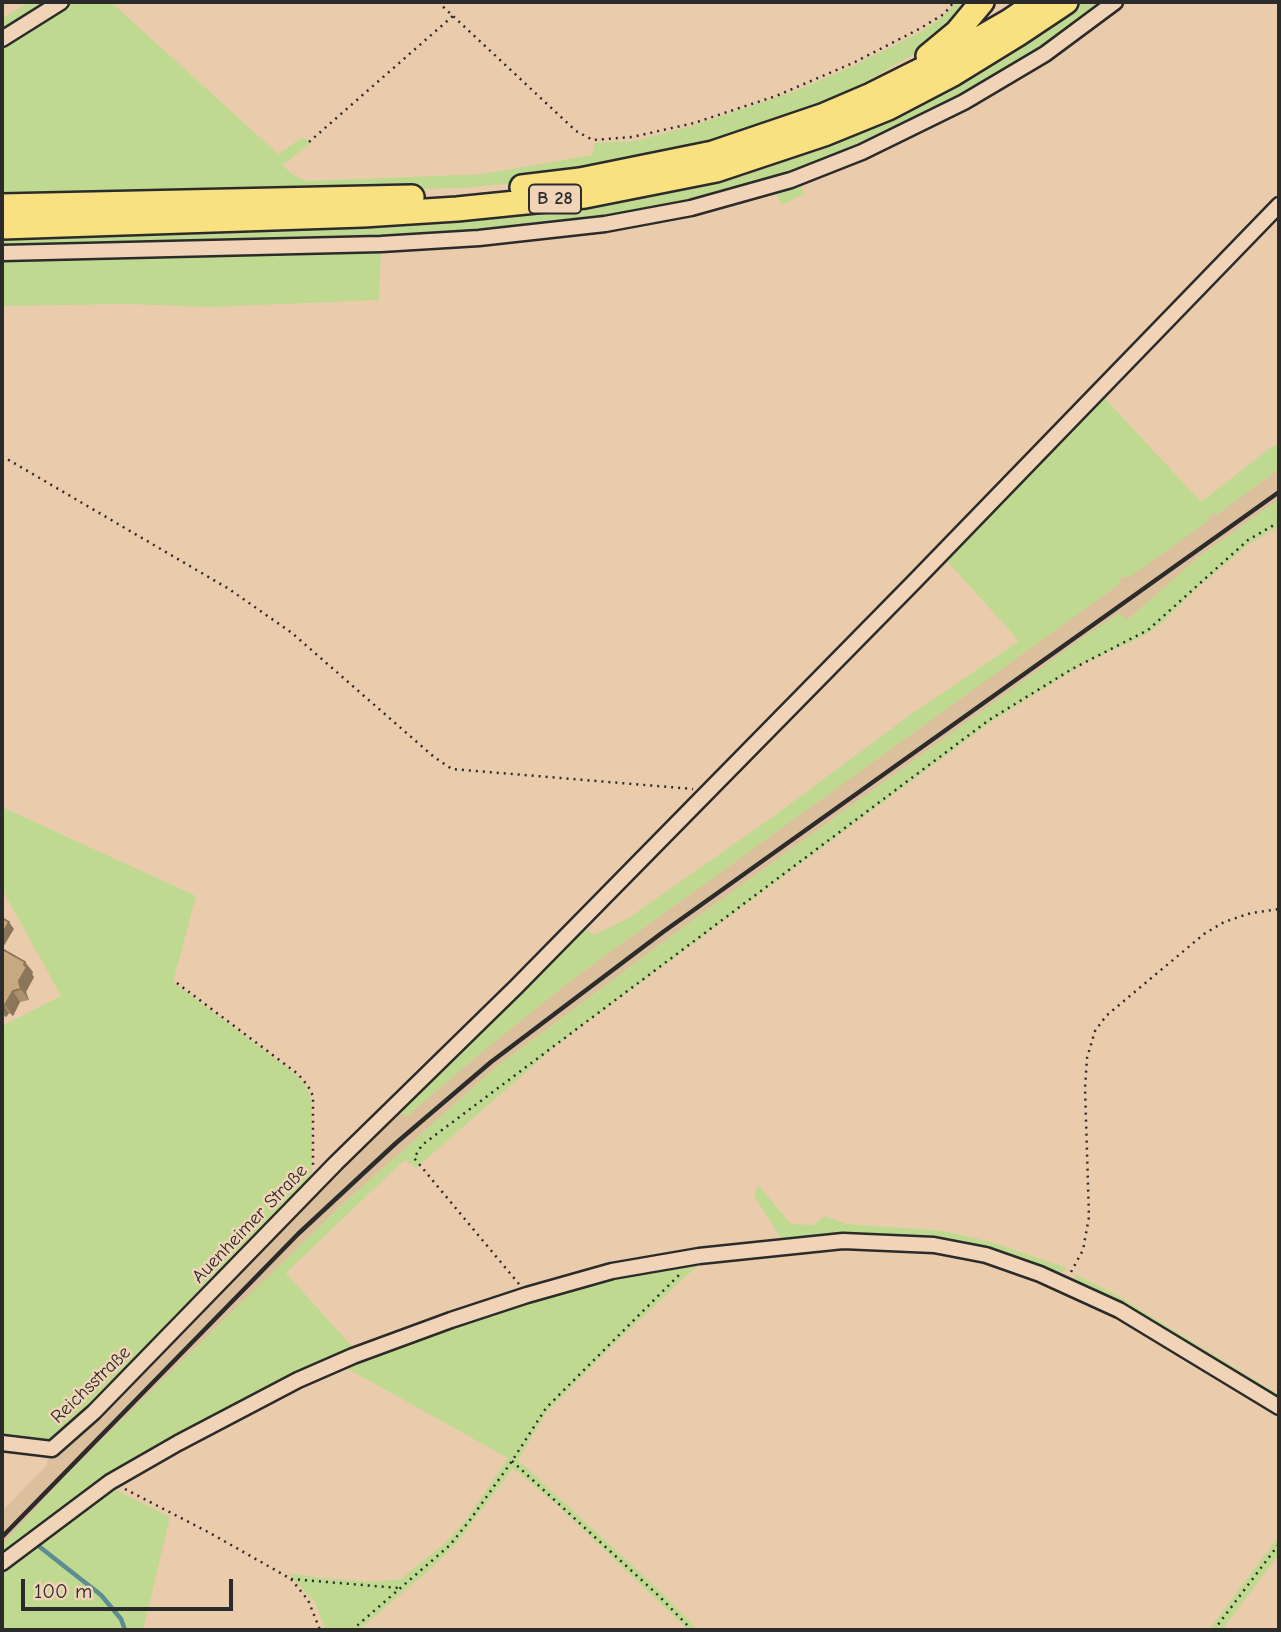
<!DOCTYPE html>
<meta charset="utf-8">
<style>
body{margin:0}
#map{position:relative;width:1281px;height:1632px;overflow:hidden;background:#eaccad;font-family:"Comic Neue",sans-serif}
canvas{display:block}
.frame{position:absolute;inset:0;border:4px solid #2b2b2b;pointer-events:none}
.scale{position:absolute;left:21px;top:1579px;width:212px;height:32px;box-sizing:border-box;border:4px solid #2b2b2b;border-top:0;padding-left:9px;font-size:21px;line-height:24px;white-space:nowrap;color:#2b2b2b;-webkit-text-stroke:5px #f1d4b8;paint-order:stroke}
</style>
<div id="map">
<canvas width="1281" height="1632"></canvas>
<div class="frame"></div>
<div class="scale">100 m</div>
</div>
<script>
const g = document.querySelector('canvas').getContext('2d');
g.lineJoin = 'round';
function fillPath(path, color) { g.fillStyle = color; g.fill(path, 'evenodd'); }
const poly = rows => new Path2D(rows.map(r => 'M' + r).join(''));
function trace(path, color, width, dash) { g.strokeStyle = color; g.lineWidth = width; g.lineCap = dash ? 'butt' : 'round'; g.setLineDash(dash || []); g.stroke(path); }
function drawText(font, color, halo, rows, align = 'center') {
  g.font = font + ' "Comic Neue",sans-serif'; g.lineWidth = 5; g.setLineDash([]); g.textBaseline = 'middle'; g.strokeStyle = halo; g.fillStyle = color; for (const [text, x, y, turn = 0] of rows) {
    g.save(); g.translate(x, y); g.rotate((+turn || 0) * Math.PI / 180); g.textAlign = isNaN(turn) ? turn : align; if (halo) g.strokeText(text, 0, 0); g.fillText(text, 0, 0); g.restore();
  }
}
fillPath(poly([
 [1279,469,1279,499,1201,555,1126,621,1088,634,674,934,495,1068,335,1211,68,1473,2,1545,2,1511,46,1466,52,1449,394,1111,407,1116,483,1051,573,979,1120,583,1119,580,1126,575,1128,577,1209,520,1208,517,1215,512,1217,514]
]), '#dcbf9d');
fillPath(poly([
 [29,2,111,2,278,154,303,137,310,144,282,165,292,174,307,181,483,174,592,155,595,143,635,141,692,126,798,90,855,65,921,32,942,17,958,2,973,2,933,43,837,98,715,144,549,180,463,188,322,192,2,195,2,19],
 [1084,2,1113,2,963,101,798,176,804,194,782,205,770,185,691,207,381,244,379,300,209,307,128,304,2,306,2,235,442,222,616,202,721,179,1020,46],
 [1098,391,1201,502,1270,448,1279,443,1279,469,1216,515,1214,512,1208,517,1210,520,1128,578,1125,575,1119,580,1121,583,573,979,483,1051,407,1116,394,1111,583,927,594,935,627,919,778,813,910,715,1019,641,939,552],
 [1279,499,1279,526,1248,545,1203,583,1161,624,1142,637,1085,663,991,722,557,1045,416,1168,405,1160,401,1163,286,1273,356,1351,284,1381,2,1557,2,1545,68,1473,213,1330,335,1211,495,1068,674,934,1088,634,1119,613,1127,620,1201,555],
 [2,807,196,896,173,982,297,1075,306,1087,310,1095,312,1112,312,1191,52,1447,2,1441,2,1026,61,996,2,889],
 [758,1185,791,1224,813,1225,825,1216,846,1224,944,1231,991,1242,1067,1268,1063,1272,1055,1273,993,1251,783,1241,754,1196],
 [681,1266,697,1266,608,1350,546,1413,518,1460,663,1594,698,1630,688,1630,557,1505,513,1468,459,1540,435,1565,359,1630,325,1630,315,1602,288,1573,322,1578,375,1582,401,1579,446,1542,467,1519,508,1458,341,1365,425,1335,536,1300,597,1283],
 [1074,1274,1115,1294,1279,1395,1279,1402,1077,1284],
 [114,1489,170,1517,143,1630,2,1630,2,1572,7,1565],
 [1279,1536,1279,1554,1222,1630,1209,1630]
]), '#bfd990');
trace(poly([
 [36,1544,101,1595,121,1619,125,1630]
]), '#5c8d92', 4.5);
const minor = poly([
 [2,39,61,2],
 [2,253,381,244,479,238,605,224,691,208,791,180,862,152,964,102,1045,54,1115,2],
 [2,1443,52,1449,94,1412,336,1163,516,987,915,581,1279,205],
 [2,1563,110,1482,178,1443,298,1380,353,1356,451,1320,527,1295,612,1271,699,1256,843,1241,934,1245,986,1255,1040,1274,1119,1310,1279,1407]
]);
const trunk = poly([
 [928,56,957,32,982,2],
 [522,187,580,180,713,153,822,116,871,95,949,56,1008,22,1038,2],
 [2,206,412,197],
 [2,227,363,215,457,209,585,196,716,170,824,134,888,108,953,74,1018,34,1066,2]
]);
trace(minor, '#2b2b2b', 19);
trace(trunk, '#2b2b2b', 28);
trace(poly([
 [438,2,576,131,593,140,632,137,694,123,776,96,853,63,919,29,944,14,954,2],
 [309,142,454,15],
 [2,456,229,589,292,633,434,757,452,769,693,789],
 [177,983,298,1074,308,1086,313,1096,313,1166],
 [1071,1272,1083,1250,1089,1217,1085,1088,1087,1058,1095,1031,1106,1016,1204,934,1224,922,1251,913,1279,909],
 [519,1284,414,1158,422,1145,989,720,1072,669,1148,630,1248,540,1279,522],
 [512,1461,659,1596,692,1630],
 [125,1489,210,1533,291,1579,308,1600,320,1630],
 [291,1579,399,1588],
 [352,1630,450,1545,470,1520,512,1461,546,1408,680,1274],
 [1214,1630,1279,1544]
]), '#2b2b2b', 2.5, [2, 5]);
trace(minor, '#f1d4b8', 14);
trace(trunk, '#f9e181', 23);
trace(poly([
 [2,1537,298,1234,396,1143,491,1062,663,932,1279,492]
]), '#2b2b2b', 4.5);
fillPath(poly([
 [2,952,33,972,32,974,34,977,26,992,29,1000,20,1002,13,1016,9,1013,6,1017,2,1015]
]), '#ac916d');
fillPath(poly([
 [9,922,14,929,2,949,2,935],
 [25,962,33,972,32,974,34,977,26,992,29,1000,21,989,19,981],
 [13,991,20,1002,13,1016,5,1005],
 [2,1003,9,1013,6,1017,2,1011]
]), '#8c7659');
const building = poly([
 [2,918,9,922,2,935,2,918],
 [4,950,25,962,24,965,27,967,19,981,21,989,13,991,5,1005,2,1003,2,954,4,950]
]);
fillPath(building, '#c8a97f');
trace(building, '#8c7659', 2);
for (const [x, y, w] of [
 [555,199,52]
]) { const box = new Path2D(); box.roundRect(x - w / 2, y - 14.5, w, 29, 5); g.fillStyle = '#f1d4b8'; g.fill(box); trace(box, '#2b2b2b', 2); }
drawText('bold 18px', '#2b2b2b', null, [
 ["B 28",555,199]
]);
drawText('19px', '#2b2b2b', '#f1d4b8', [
 ["Auenheimer Straße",250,1224,-46],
 ["Reichsstraße",91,1385,-44]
]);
</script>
